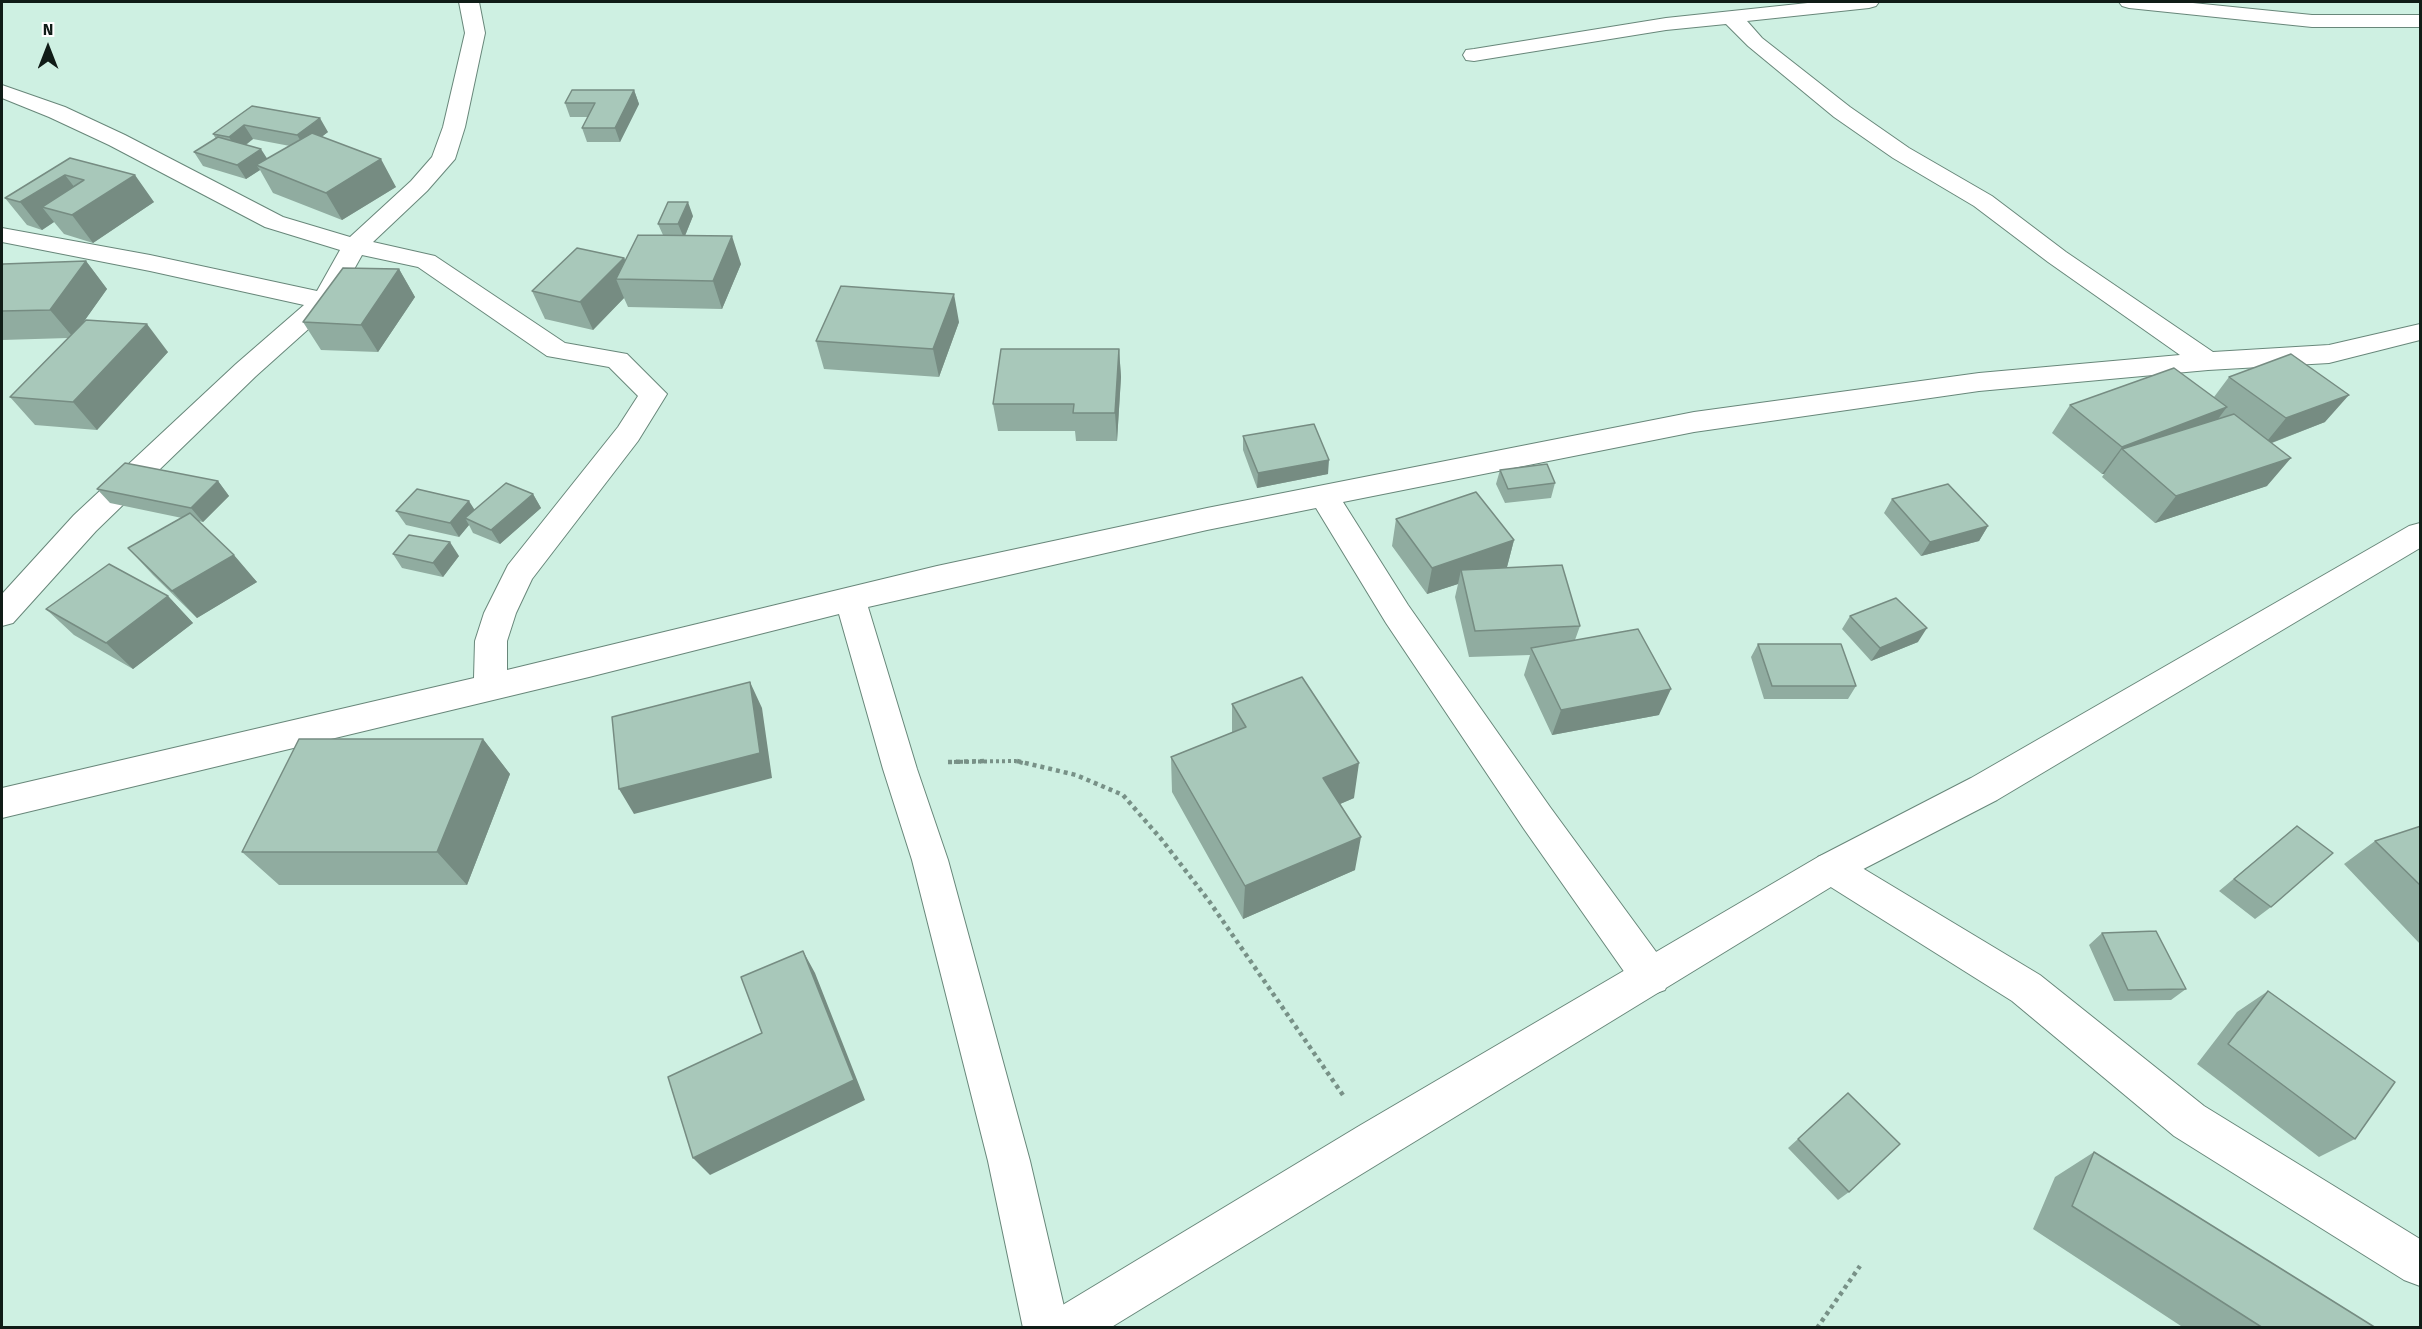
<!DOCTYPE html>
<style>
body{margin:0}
#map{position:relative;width:2422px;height:1329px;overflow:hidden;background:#cef0e2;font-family:"Fira Sans",sans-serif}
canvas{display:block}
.frame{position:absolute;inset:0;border:3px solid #101c17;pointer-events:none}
.north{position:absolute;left:18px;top:18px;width:60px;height:60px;-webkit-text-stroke:4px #fff;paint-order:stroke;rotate:0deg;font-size:16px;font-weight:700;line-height:24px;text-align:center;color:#101c17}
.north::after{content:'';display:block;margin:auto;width:21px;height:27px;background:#101c17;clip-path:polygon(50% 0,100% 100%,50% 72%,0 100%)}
</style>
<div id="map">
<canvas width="2422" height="1329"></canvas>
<div class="frame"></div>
<div class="north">N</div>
</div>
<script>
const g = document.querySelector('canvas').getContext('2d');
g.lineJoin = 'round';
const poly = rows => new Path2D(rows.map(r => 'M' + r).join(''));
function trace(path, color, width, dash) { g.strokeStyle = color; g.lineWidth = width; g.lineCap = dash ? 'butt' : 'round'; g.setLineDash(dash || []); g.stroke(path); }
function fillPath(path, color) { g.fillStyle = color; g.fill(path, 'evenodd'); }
const minor = poly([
 [459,2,479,2,485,33,465,127,455,159,427,191,373,242,435,256,565,343,627,354,667,394,638,441,532,579,516,613,507,641,507,670,937,566,1207,508,1694,412,1979,373,2180,355,2048,262,1974,206,1893,158,1834,117,1748,46,1726,24,1666,30,1474,61,1466,60,1463,55,1466,50,1474,49,1666,18,1817,2,1879,2,1876,6,1869,8,1747,21,1762,38,1850,107,1909,148,1992,196,2066,252,2213,352,2329,345,2420,324,2420,340,2329,363,2208,370,1979,391,1694,432,1343,502,1408,605,1550,807,1665,964,1670,977,1665,990,1651,995,1637,990,1524,829,1386,623,1316,508,1207,530,868,607,917,769,948,860,1030,1161,1069,1328,1023,1328,988,1161,912,860,883,769,839,614,589,677,2,818,2,788,474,678,475,641,484,613,508,565,618,427,638,396,609,367,547,356,418,267,362,255,333,307,256,376,96,531,13,623,2,626,2,594,74,515,236,364,304,305,150,271,2,242,2,228,150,255,317,291,340,250,265,227,109,145,49,117,2,98,2,85,65,107,125,135,283,217,350,237,411,181,432,157,443,127,465,33,459,2],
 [2119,2,2183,2,2312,15,2420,15,2420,27,2312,27,2129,8,2122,6,2119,2],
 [1831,852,1844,857,2040,975,2204,1106,2420,1239,2420,1286,2404,1280,2174,1136,2012,1001,1818,879,1813,868,1818,857,1831,852]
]);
const tertiary = poly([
 [2420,523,2420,548,1997,800,1844,879,1110,1328,1044,1328,1051,1312,1359,1126,1818,857,1971,778,2409,526,2420,523]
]);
trace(minor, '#68877a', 2);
trace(tertiary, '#68877a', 2);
trace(poly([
 [948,762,1015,761,1023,763]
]), '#789187', 4, [3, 3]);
trace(poly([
 [1017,761,1076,775,1123,795,1162,840,1209,901,1345,1098],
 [948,762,987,761],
 [1817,1328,1860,1266]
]), '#789187', 4.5, [4, 4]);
fillPath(minor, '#fff');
fillPath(tertiary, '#fff');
fillPath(poly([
 [634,90,639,104,620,142,587,142,582,128,588,117,570,117,565,103],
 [252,106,328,132,321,137,396,187,342,220,273,193,260,170,246,179,203,166,194,152,216,139,213,134],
 [253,139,290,146,267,159,246,145],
 [70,158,154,202,93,243,64,234,54,222,42,230,27,225,5,198],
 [693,216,685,236,741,264,722,309,628,307,624,298,593,330,545,319,532,291,624,258,626,260,663,235,658,224],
 [86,261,107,289,84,321,168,352,97,430,35,425,10,397,68,338,2,340,2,311],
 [399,269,415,297,378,352,321,350,303,322],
 [959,322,939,377,824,369,816,341],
 [1119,349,1121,377,1117,441,1076,441,1075,431,998,431,993,404],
 [2229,377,2325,422,2272,443,2267,486,2155,523,2102,477,2104,474,2102,474,2052,433,2070,405,2214,397],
 [1243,436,1328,474,1257,488,1243,450],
 [1500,470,1555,483,1551,498,1505,503,1496,484],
 [218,481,229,496,203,522,198,521,257,582,197,618,153,575,128,548,182,518,110,503,97,489],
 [533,494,541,508,500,544,473,533,469,525,459,537,406,525,396,511,475,510],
 [1892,499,1988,526,1979,541,1921,556,1884,513],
 [1396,519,1514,540,1507,567,1505,568,1580,626,1575,640,1659,715,1552,735,1524,675,1530,655,1469,657,1455,597,1458,584,1427,594,1392,546],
 [393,554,459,556,443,577,402,568],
 [168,596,193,623,133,669,74,635,46,609],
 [1850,616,1918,642,1871,661,1842,629],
 [1758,644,1856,686,1848,699,1764,699,1751,657],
 [1232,704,1354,798,1340,804,1355,870,1243,919,1172,792,1171,757,1232,733],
 [483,739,510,774,467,885,279,885,242,852],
 [2297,826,2271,907,2255,919,2219,891],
 [2421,826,2421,944,2420,944,2344,864,2375,841],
 [2102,933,2186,989,2171,1000,2114,1001,2089,945],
 [2268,991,2355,1139,2319,1157,2197,1064,2237,1012],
 [1798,1139,1849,1192,1838,1200,1788,1148],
 [2094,1152,2376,1328,2184,1328,2033,1229,2055,1177]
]), '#90aca0');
fillPath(poly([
 [634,90,639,104,620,142,615,128],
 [320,118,328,132,306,149,297,135],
 [244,125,253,139,237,151,229,137],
 [261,149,270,163,256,165,260,170,246,179,237,165],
 [381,159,396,187,342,220,326,193],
 [65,175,86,202,42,207,54,222,42,230,20,202],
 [135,175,154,202,93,243,72,215],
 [688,202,693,216,684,238,678,224],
 [732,236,741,264,722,309,713,281],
 [624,258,633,279,616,279,624,298,593,330,580,302],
 [86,261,107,289,73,337,50,310],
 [399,269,415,297,378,352,361,325],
 [954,294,959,322,939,377,933,349],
 [147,324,168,352,97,430,73,402],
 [1119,349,1121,377,1117,441,1115,413],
 [2349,395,2325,422,2263,446,2286,418],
 [2227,407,2206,435,2122,449,2104,474,2102,474,2122,447],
 [2291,458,2267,486,2155,523,2176,496],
 [1329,460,1328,474,1257,488,1258,473],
 [218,481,229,496,203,522,191,508],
 [533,494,541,508,500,544,491,530],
 [469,501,478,515,465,518,469,525,459,537,450,523],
 [1988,526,1979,541,1921,556,1930,542],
 [1514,540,1507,567,1464,582,1461,570,1458,584,1427,594,1432,568],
 [450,542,459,556,443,577,433,563],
 [234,555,257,582,197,618,172,591],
 [168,596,193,623,133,669,106,643],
 [1927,628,1918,642,1871,661,1880,648],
 [750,682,762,708,772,778,634,814,619,789],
 [1671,689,1659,715,1552,735,1561,710],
 [483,739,510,774,467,885,437,852],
 [1359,763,1354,798,1319,813,1323,778],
 [1361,837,1355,870,1243,919,1245,886],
 [803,951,815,973,865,1100,710,1175,693,1158,854,1080]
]), '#768c82');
const building = poly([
 [572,90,634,90,615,128,582,128,595,103,565,103,572,90],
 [252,106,320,118,297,135,244,125,229,137,213,134,252,106],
 [312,133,381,159,326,193,256,165,312,133],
 [218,137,261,149,237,165,194,152,218,137],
 [70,158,135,175,72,215,42,207,84,180,65,175,20,202,5,198,70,158],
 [668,202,688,202,678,224,658,224,668,202],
 [638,235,732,236,713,281,616,279,638,235],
 [577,248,624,258,580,302,532,291,577,248],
 [86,261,50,310,2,311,2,266,3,264,86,261],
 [343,268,399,269,361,325,303,322,343,268],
 [841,286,954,294,933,349,816,341,841,286],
 [86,320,147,324,73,402,10,397,86,320],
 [1001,349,1119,349,1115,413,1073,413,1074,404,993,404,1001,349],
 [2291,354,2349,395,2286,418,2229,377,2291,354],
 [2174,368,2227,407,2122,447,2070,405,2174,368],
 [2234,414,2291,458,2176,496,2122,449,2234,414],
 [1314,424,1329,460,1258,473,1243,436,1314,424],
 [125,463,218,481,191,508,97,489,125,463],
 [1547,464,1555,483,1508,489,1500,470,1547,464],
 [506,483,533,494,491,530,465,518,506,483],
 [1948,484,1988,526,1930,542,1892,499,1948,484],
 [417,489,469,501,450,523,396,511,417,489],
 [1476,492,1514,540,1432,568,1396,519,1476,492],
 [190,513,234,555,172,591,128,548,190,513],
 [409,535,450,542,433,563,393,554,409,535],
 [109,564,168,596,106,643,46,609,109,564],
 [1562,565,1580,626,1475,631,1461,570,1562,565],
 [1896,598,1927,628,1880,648,1850,616,1896,598],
 [1638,629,1671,689,1561,710,1531,648,1638,629],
 [1758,644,1841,644,1856,686,1772,686,1758,644],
 [1302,677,1359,763,1323,778,1361,837,1245,886,1171,757,1246,727,1232,704,1302,677],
 [750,682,760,753,619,789,612,717,750,682],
 [299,739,483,739,437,852,242,852,299,739],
 [2297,826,2333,853,2271,907,2234,879,2297,826],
 [2421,826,2421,886,2375,841,2421,826],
 [2156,931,2186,989,2128,990,2102,933,2156,931],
 [803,951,854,1080,693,1158,668,1077,762,1033,741,977,803,951],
 [2268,991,2395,1082,2355,1139,2228,1044,2268,991],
 [1848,1093,1900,1144,1849,1192,1798,1139,1848,1093],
 [2094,1152,2376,1328,2263,1328,2072,1206,2094,1152]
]);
fillPath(building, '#a8c8ba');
trace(building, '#768c82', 1.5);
</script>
